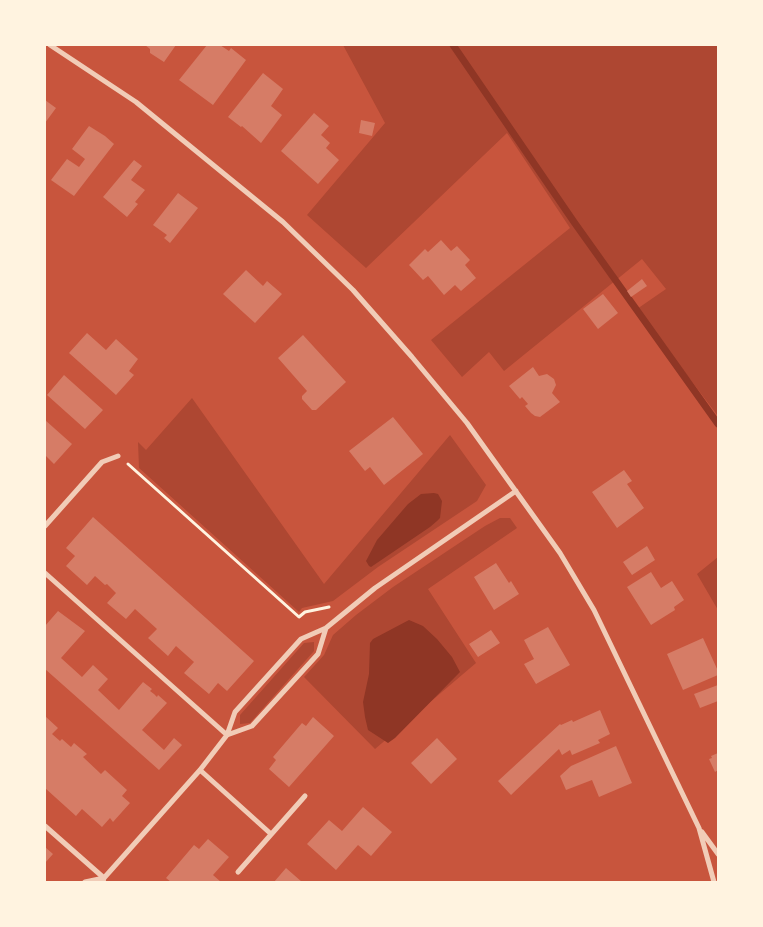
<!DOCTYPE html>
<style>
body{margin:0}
#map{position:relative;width:763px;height:927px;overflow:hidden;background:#c8553d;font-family:Spectral,serif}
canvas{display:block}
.frame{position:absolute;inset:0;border:46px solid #fff3e0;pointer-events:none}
</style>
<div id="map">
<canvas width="763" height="927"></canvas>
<div class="frame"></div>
</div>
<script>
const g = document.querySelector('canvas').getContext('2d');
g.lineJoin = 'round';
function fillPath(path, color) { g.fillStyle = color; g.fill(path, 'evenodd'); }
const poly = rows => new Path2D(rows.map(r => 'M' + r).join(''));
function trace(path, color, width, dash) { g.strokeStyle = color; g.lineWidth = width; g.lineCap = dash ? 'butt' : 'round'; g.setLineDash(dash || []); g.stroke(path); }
fillPath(poly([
 [343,45,718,45,718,416,637,309,666,289,642,259,504,371,489,352,462,377,431,340,570,228,507,133,366,268,307,215,385,123],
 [192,398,324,584,450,435,486,485,477,501,378,567,333,601,302,608,299,612,139,468,138,442,146,450],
 [500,518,510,518,517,528,428,589,476,663,375,749,304,677,324,655,333,635,356,615,393,587,485,526],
 [718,557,718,610,697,574],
 [314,642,314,651,250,723,240,724,240,715,304,643]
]), '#ae4732');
fillPath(poly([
 [434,493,438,494,442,501,440,518,437,521,430,527,371,567,369,566,366,561,377,540,408,504,421,494],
 [409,620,423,626,437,639,452,657,460,672,395,738,388,743,368,730,365,717,363,702,369,674,370,643,373,639]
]), '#8f3625');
trace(poly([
 [453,45,574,222,718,424]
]), '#8f3625', 7);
fillPath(poly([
 [145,45,176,45,164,62,150,53,150,49],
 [207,45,220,45,229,51,231,48,246,60,213,105,179,80],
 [263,73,283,89,271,106,282,115,261,143,242,126,241,127,228,117],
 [45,100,56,108,45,123],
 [314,113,329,126,321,135,330,143,326,148,339,160,318,184,281,151],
 [361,120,375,123,372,136,359,133],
 [89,126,105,136,114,144,74,196,51,180,67,159,79,167,85,159,72,149],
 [134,160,142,166,131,180,145,190,135,202,138,204,127,217,103,197],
 [178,193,198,208,170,243,164,238,167,235,153,225],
 [441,240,451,251,457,246,470,260,465,265,476,278,461,291,455,285,444,295,428,276,423,280,409,265,425,249,428,252],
 [246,270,263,286,267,281,282,294,255,323,223,294],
 [642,279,647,286,631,297,627,291],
 [603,294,618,313,598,329,583,309],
 [87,333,106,350,116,339,138,359,129,371,134,375,116,395,69,353],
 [303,335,346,382,316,410,312,410,302,399,302,396,307,391,278,358],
 [533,367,539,376,547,374,554,379,556,385,552,393,560,402,540,417,535,416,531,413,525,406,528,404,522,397,520,399,509,386],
 [64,375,103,410,85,429,47,395],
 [393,417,423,454,384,485,370,467,365,471,349,451],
 [45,420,72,444,54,464,45,455],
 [624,470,632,481,627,484,644,508,617,528,592,492],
 [93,517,254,661,227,691,218,683,209,694,184,673,194,662,176,646,168,656,148,638,157,629,135,609,126,619,107,603,116,593,107,584,105,585,95,576,87,585,66,566,75,556,66,548],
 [647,546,655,560,632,575,623,562],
 [496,563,509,583,511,581,519,594,494,610,474,577],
 [651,572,661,588,672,581,684,600,674,607,675,610,651,625,627,587],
 [58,611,85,631,61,658,82,677,93,665,108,679,98,690,119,710,143,682,152,689,150,691,154,694,157,697,158,695,167,703,142,730,164,750,174,738,182,745,159,770,45,669,45,626],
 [548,627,570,665,536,684,524,664,534,659,524,640],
 [491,630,500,643,478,657,469,644],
 [703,638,718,671,718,675,683,690,667,654],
 [718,685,718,701,700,708,694,694],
 [600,710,610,734,598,740,600,743,572,755,570,750,562,755,559,749,511,795,498,781,560,724,561,725,572,720,573,722],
 [45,716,58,728,52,734,60,741,62,739,71,747,74,743,87,754,83,757,101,774,105,770,127,790,122,796,130,803,113,822,110,818,102,827,82,809,76,816,45,788],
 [313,717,334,736,289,787,269,769,276,760,273,757,302,723,306,726],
 [437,738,457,759,431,784,411,763],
 [616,746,632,783,599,797,592,780,566,790,560,776,571,766],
 [718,753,718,770,715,772,709,759,712,758,711,756],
 [363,807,392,832,371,856,358,845,336,870,307,844,329,820,342,831],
 [208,839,229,857,213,875,221,882,171,882,166,878,194,845,199,849],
 [45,847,53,854,45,863],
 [286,868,302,882,274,882]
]), '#d67c66');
trace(poly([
 [128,464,299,617,305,612,329,607]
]), '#fff3e0', 3);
trace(poly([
 [50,45,136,102,283,222,353,290,412,357,467,423,560,553,594,610,699,828,714,882],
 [45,526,102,462,118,456],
 [45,573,227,735,235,712,301,639,326,628,375,588,516,491],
 [200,770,271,834],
 [45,826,104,878],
 [702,832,718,854],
 [238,872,305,796],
 [85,882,104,878],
 [103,882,104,878,200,770,227,735,252,726,318,654,326,628]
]), '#f1ccb7', 5);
</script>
